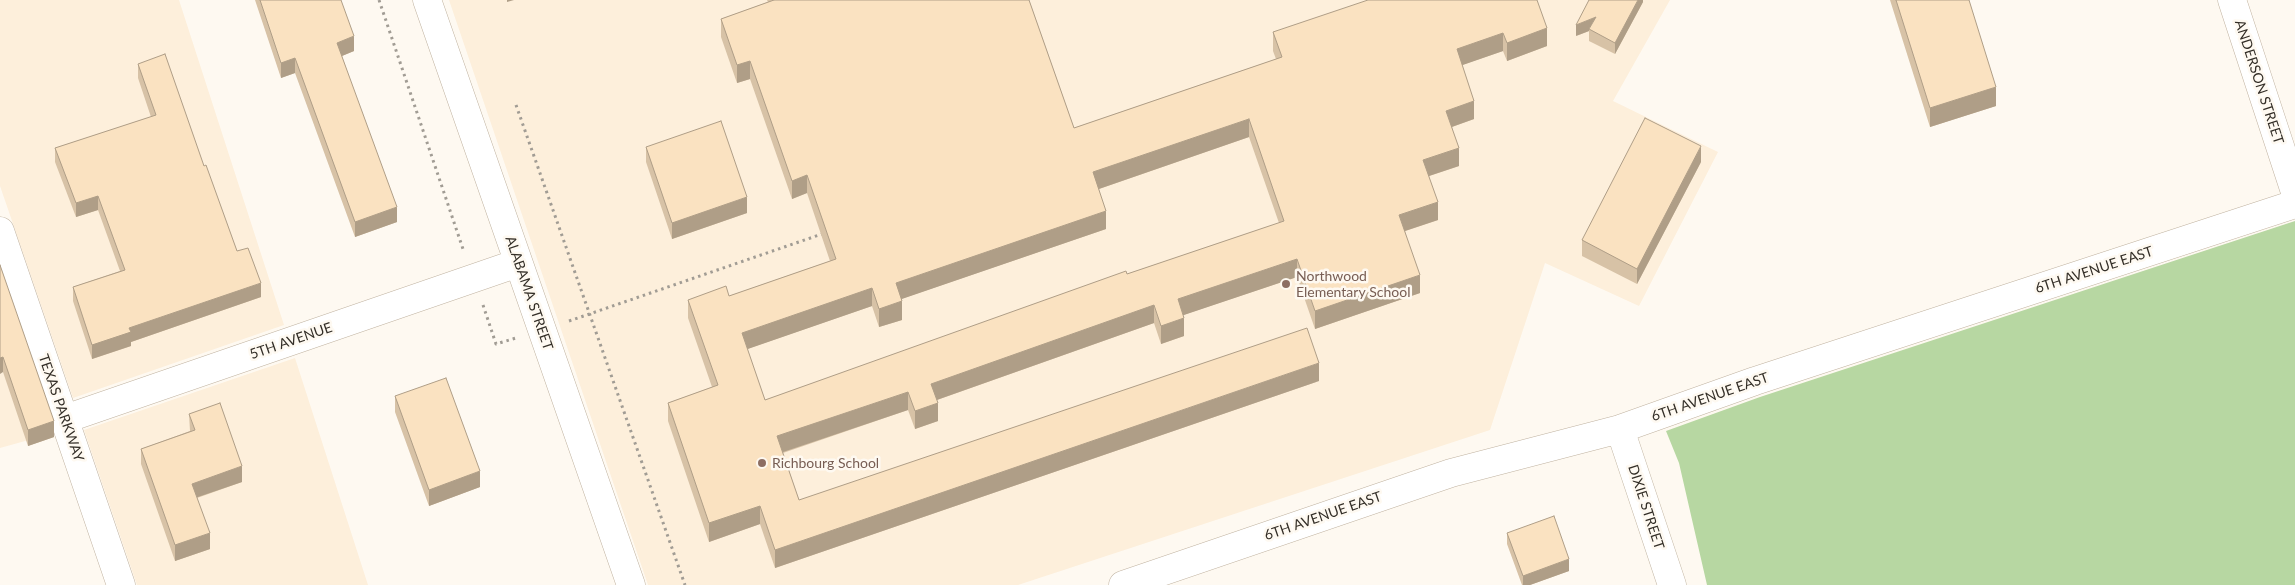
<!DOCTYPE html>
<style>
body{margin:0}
canvas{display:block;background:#fef9f1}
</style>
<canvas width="2295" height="585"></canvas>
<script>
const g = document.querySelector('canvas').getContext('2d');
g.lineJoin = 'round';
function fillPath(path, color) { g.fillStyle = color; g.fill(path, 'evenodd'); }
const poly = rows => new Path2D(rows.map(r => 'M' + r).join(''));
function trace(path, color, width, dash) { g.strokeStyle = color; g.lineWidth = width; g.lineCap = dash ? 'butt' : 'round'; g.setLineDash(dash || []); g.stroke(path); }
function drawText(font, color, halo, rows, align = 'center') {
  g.font = font + ' Lato,sans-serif'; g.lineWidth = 5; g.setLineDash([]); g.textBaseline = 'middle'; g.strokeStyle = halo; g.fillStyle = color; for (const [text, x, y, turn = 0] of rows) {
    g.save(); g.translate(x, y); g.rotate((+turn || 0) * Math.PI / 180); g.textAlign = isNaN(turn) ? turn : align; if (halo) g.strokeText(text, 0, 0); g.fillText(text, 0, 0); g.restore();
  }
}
fillPath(poly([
 [0,0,179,0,284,325,73,398,0,186],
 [449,0,1670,0,1613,101,1718,152,1639,306,1545,263,1490,430,1018,585,648,585],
 [0,277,54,433,0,448],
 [295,358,368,585,137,585,84,430]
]), '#fdefdb');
fillPath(poly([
 [2295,221,2295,585,1707,585,1679,463,1666,431,1760,397]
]), '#b7d7a2');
const minor = poly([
 [427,0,631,585],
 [2232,0,2295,192],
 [0,231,121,585],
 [65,419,518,263],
 [1620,429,1672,585],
 [1123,585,1451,473,1620,429,1755,381,2295,204]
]);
trace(minor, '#c0b3a1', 29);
trace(poly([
 [379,0,464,252],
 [516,105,685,585],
 [483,305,496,344,516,338],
 [569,321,822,234]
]), '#a19c94', 3, [2.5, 4]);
trace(minor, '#fff', 28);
fillPath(poly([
 [255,0,341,0,354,51,342,56,397,222,355,237,295,73,281,78],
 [767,0,1029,0,1074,128,1276,59,1273,51,1273,32,1537,0,1547,46,1507,61,1503,51,1462,65,1474,119,1452,127,1459,166,1429,176,1438,220,1405,231,1420,293,1315,329,1297,277,1183,315,1184,336,1161,344,1154,323,937,400,938,421,915,429,908,410,783,453,799,500,1319,381,775,568,760,524,709,542,668,421,668,403,712,387,688,318,688,300,729,296,830,261,807,193,792,199,750,79,737,83,721,37,721,19,768,2],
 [1249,137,1279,223,1127,274,765,400,747,349,872,306,879,327,902,320,901,299,1106,229,1099,189],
 [1643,0,1643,2,1615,54,1589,41,1589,31,1576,36],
 [1890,0,1969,0,1996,106,1930,127],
 [138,64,204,166,237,251,261,297,131,342,131,346,92,359,73,301,73,287,120,271,98,210,76,217,55,162,55,148,151,117,138,78],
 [646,147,747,213,672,239,646,162],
 [1701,162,1637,284,1582,256,1582,240],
 [0,265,54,437,28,446,3,372],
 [395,396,480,487,429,506,395,412],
 [189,414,242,482,197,498,210,549,175,561,141,464,141,449,190,431],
 [1507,533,1569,571,1530,585,1522,585,1507,544]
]), '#d7c2a6');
fillPath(poly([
 [507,0,514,0,507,2],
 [1638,0,1643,0,1643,2,1615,54,1615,43],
 [1596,17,1589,29,1589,31,1576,36,1576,25],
 [1547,28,1547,46,1507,61,1507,43],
 [1503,33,1503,51,1457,67,1457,49],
 [354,36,354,51,337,58,337,43],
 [295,58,295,73,281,78,281,63],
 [750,61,750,79,737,83,737,65],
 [1996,87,1996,106,1930,127,1930,108],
 [1474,101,1474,119,1446,129,1446,111],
 [1249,119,1249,137,1093,191,1093,172],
 [1701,146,1701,162,1637,284,1637,269],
 [1459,148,1459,166,1423,178,1423,160],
 [807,175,807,193,792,199,792,181],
 [98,196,98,210,76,217,76,203],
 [747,197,747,213,672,239,672,223],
 [1438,202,1438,220,1399,233,1399,215],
 [397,207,397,222,355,237,355,222],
 [1106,211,1106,229,896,301,896,283],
 [1297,259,1297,277,1178,317,1178,299],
 [1420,275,1420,293,1315,329,1315,311],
 [261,283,261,297,131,342,131,346,92,359,92,345,129,328],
 [872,288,872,306,742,351,742,333],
 [902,301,902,320,879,327,879,309],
 [1154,305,1154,323,931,402,931,384],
 [1184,318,1184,336,1161,344,1161,326],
 [3,357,3,372,0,374,0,358],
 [1319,363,1319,381,775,568,775,550],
 [908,392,908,410,777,454,777,436],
 [938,403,938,421,915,429,915,411],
 [54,421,54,437,28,446,28,430],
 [242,466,242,482,192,499,192,484],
 [480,471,480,487,429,506,429,490],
 [760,506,760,524,709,542,709,523],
 [210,533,210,549,175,561,175,545],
 [1569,559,1569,571,1530,585,1523,585,1523,576]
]), '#af9e87');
const building = poly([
 [260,0,341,0,354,36,337,43,397,207,355,222,295,58,281,63,260,0],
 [774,0,1029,0,1074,128,1282,57,1273,32,1368,0,1537,0,1547,28,1507,43,1503,33,1457,49,1474,101,1446,111,1459,148,1423,160,1438,202,1399,215,1420,275,1315,311,1297,259,1178,299,1184,318,1161,326,1154,305,931,384,938,403,915,411,908,392,777,436,799,500,1307,328,1319,363,775,550,760,506,709,523,668,403,718,385,688,300,726,286,729,296,836,259,807,175,792,181,750,61,737,65,721,19,774,0],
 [1249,119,1284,221,1127,274,1126,271,765,400,742,333,872,288,879,309,902,301,896,283,1106,211,1093,172,1249,119],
 [1589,0,1638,0,1615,43,1589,29,1596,17,1576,25,1589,0],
 [1896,0,1969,0,1996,87,1930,108,1896,0],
 [165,54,204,166,206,165,237,251,248,248,261,283,129,328,131,332,92,345,73,287,125,270,98,196,76,203,55,148,156,115,138,64,165,54],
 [1645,118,1701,146,1637,269,1582,240,1645,118],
 [721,121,747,197,672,223,646,147,721,121],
 [0,265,54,421,28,430,3,357,0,358,0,265],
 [446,378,480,471,429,490,395,396,446,378],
 [220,403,242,466,192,484,210,533,175,545,141,449,195,430,189,414,220,403],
 [1554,516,1569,559,1523,576,1507,533,1554,516]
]);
fillPath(building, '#fae2c1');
trace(building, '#af9e87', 1);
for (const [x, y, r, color] of [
 [1286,284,5,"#8d6e63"],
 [762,463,5,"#8d6e63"]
]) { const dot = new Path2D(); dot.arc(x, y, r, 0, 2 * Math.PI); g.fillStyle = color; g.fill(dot); trace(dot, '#fef9f1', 2); }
drawText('14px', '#332e27', '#fef9f1', [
 ["ANDERSON STREET",2259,82,72],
 ["6TH AVENUE EAST",2094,270,-18],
 ["ALABAMA STREET",529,293,71],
 ["5TH AVENUE",291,341,-19],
 ["6TH AVENUE EAST",1710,397,-19],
 ["TEXAS PARKWAY",61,408,71],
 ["DIXIE STREET",1646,507,72],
 ["6TH AVENUE EAST",1323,516,-19]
]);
drawText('14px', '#785e54', '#fef9f1', [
 ["Northwood",1296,276],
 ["Elementary School",1296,292],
 ["Richbourg School",772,463]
], 'left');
</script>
